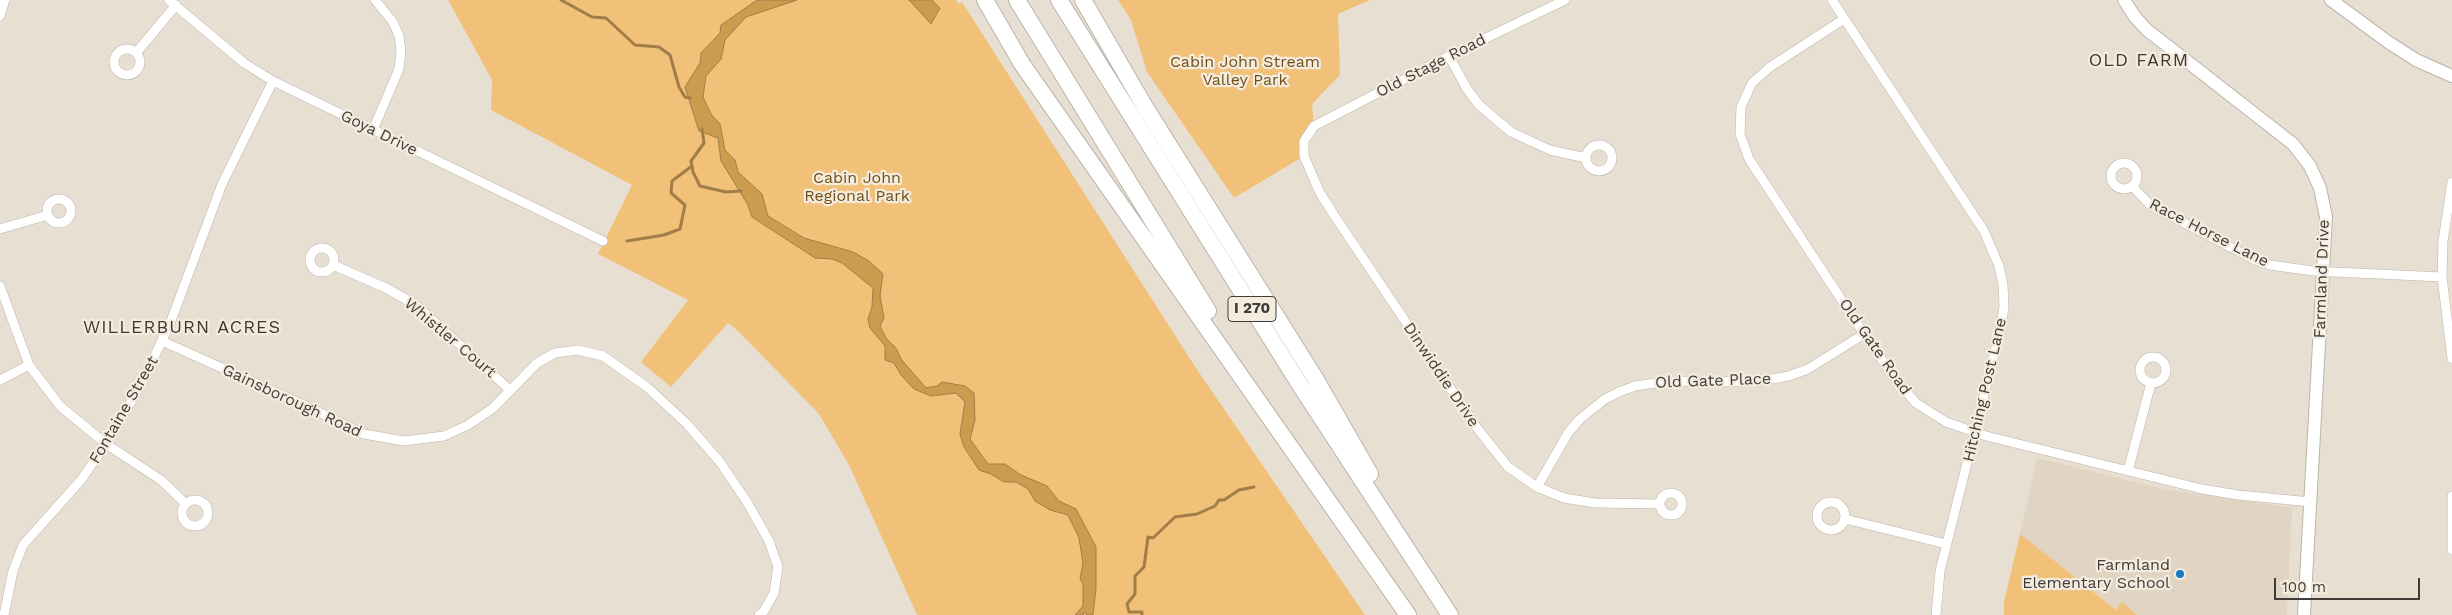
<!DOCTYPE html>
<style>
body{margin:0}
#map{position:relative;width:2452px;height:615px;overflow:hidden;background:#e8dfd3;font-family:"Work Sans",sans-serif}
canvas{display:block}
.scale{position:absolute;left:2274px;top:578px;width:146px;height:22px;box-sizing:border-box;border:2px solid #403c37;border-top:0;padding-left:6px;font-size:15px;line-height:18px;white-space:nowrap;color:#403c37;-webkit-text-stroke:4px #f5ece0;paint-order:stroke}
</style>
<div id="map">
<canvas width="2452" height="615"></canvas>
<div class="scale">100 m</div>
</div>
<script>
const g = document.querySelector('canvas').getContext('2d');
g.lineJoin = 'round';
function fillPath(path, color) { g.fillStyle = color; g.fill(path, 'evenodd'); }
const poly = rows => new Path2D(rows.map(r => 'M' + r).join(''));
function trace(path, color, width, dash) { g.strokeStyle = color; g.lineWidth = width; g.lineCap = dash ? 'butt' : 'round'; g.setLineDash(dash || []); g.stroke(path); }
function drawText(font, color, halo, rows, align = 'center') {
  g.font = font + ' "Work Sans",sans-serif'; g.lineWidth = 4.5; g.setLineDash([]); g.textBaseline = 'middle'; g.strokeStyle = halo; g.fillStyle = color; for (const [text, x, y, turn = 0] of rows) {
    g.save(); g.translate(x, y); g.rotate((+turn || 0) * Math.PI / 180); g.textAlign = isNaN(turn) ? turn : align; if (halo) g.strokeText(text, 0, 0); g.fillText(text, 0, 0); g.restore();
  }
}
fillPath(poly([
 [2037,458,2159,488,2292,508,2287,615,2122,615,2020,534]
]), '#e1d4c2');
fillPath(poly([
 [448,0,956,0,959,4,962,2,1194,365,1365,615,917,615,849,465,819,414,737,330,728,323,671,387,641,362,688,300,598,254,632,185,491,110,492,80],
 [1118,0,1370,0,1338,14,1340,75,1312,104,1314,126,1308,132,1304,156,1234,198,1147,72,1131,20],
 [2020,534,2075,577,2084,580,2089,584,2087,587,2116,610,2122,602,2137,615,2004,615,2004,602]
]), '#f1c179');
const water = poly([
 [757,0,797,0,746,17,725,40,721,59,706,76,703,97,711,114,720,124,725,150,735,160,738,172,762,194,768,216,804,238,853,252,869,261,883,274,880,296,884,318,880,326,886,338,896,348,901,359,926,388,937,386,942,382,965,386,974,393,975,420,970,439,988,464,1005,464,1021,475,1047,486,1059,501,1076,509,1096,547,1096,589,1093,615,1087,615,1084,612,1083,615,1075,615,1083,606,1083,584,1080,579,1083,563,1079,538,1068,515,1050,510,1035,501,1028,489,1016,482,1004,482,991,474,979,470,964,447,960,434,965,402,956,393,931,396,914,389,901,375,894,363,885,360,885,346,870,328,868,319,872,307,873,288,842,263,832,259,815,258,752,217,748,205,721,161,718,138,699,131,685,87,700,63,701,53,720,33,721,25,757,0],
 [909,0,932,0,940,8,931,24,909,0]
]);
fillPath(water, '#cb9b50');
trace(water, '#a17e48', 1);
trace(poly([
 [561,0,592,17,606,18,635,45,659,47,670,55,679,87,685,97,690,98],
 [702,129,704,143,691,161,693,172,700,186,726,192,741,191],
 [627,241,664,235,680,229,685,205,671,193,672,181,692,166],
 [1142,615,1142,612,1129,612,1127,604,1135,594,1135,576,1144,567,1148,537,1153,538,1175,517,1197,514,1215,506,1219,500,1224,500,1239,490,1254,487]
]), '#a17e48', 3);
const street = poly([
 [169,0,244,63,273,81,603,241],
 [1565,0,1449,56,1314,126,1304,141,1304,156,1319,191,1334,215,1477,428,1508,467,1537,487,1564,498,1595,503,1660,504],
 [1832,0,1984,231,1999,266,2003,285,2004,307,2000,331,1940,571,1936,615],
 [0,16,5,0],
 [1844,19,1770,67,1752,83,1741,107,1740,134,1749,159,1864,334,1896,380,1916,403,1946,422,1986,436,2202,489,2238,495,2311,502],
 '114 62a13 13 0 1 1 26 0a13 13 0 1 1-26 0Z',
 [136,53,176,5],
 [1449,56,1467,89,1479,105,1511,132,1550,150,1586,158],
 [373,130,399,69,401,51,399,36,393,22,375,0],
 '1586 158a13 13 0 1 1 26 0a13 13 0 1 1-26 0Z',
 '2111 176a13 13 0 1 1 26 0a13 13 0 1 1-26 0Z',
 [2452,182,2443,241,2442,277,2452,359],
 [2132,186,2150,205,2255,260,2270,265,2313,271,2442,277],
 '47 211a12 12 0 1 1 24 0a12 12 0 1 1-24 0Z',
 [0,229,48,215],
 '310 260a12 12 0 1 1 24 0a12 12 0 1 1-24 0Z',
 [333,265,386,288,416,305,510,390],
 [0,286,29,365,60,406,106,444,161,480,186,504],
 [162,341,302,404,364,434,404,441,444,436,468,425,493,408,537,363,555,353,578,350,603,356,647,387,687,424,720,462,747,502,769,541,778,567,774,593,764,611,759,615],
 '2140 370a13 13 0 1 1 26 0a13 13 0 1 1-26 0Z',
 [0,380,29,365],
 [2128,471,2151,383],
 [1537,487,1568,433,1580,419,1605,399,1619,392,1635,386,1669,381,1755,382,1789,376,1808,369,1864,334],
 '1660 504a11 11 0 1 1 22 0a11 11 0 1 1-22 0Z',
 [2452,496,2452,550],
 '182 513a13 13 0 1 1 26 0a13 13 0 1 1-26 0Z',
 '1817 516a14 14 0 1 1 28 0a14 14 0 1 1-28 0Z',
 [1845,519,1946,544],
 [4,615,13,571,23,545,81,480,106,444,142,383,171,321,222,184,273,81]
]);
const secondary = poly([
 [2124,0,2135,17,2147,30,2293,144,2310,166,2320,188,2326,217,2304,615],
 [2331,0,2388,42,2416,60,2452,76]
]);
const highway = poly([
 [985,0,1022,64,1408,615],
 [1017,0,1208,311],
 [1059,0,1300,385,1450,615],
 [1083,0,1145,107,1315,378,1370,474]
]);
trace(street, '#bdb4a9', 10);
trace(secondary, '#bdb4a9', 14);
trace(highway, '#bdb4a9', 18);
trace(street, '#fff', 9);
trace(secondary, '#fff', 12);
trace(highway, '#fff', 16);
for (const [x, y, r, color] of [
 [2180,574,5,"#167cc7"]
]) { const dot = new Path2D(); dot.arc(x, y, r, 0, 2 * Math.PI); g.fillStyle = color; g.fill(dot); trace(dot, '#f5ece0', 2); }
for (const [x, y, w] of [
 [1252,309,48]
]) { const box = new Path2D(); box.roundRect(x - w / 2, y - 12.5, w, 25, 4); g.fillStyle = '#f5ece0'; g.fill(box); trace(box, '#403c37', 1); }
drawText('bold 15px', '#403c37', null, [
 ["I 270",1252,309]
]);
drawText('16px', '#715017', '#f5ece0', [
 ["Cabin John Stream",1245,62],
 ["Valley Park",1245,80],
 ["Cabin John",857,178],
 ["Regional Park",857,196]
]);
drawText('16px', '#403c37', '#f5ece0', [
 ["Old Stage Road",1431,66,-27],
 ["Goya Drive",379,133,26],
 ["Race Horse Lane",2209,233,27],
 ["Farmland Drive",2322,279,-88],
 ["Whistler Court",450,338,40],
 ["Old Gate Road",1875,347,55],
 ["Dinwiddie Drive",1441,375,56],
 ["Old Gate Place",1713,381,-2],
 ["Hitching Post Lane",1985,390,-77],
 ["Gainsborough Road",292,401,25],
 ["Fontaine Street",124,410,-60]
]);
drawText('16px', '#403c37', '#f5ece0', [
 ["Farmland",2170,565],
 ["Elementary School",2170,583]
], 'right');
g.letterSpacing = '1px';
drawText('18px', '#3e372e', '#f5ece0', [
 ["OLD FARM",2139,61],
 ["WILLERBURN ACRES",182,328]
]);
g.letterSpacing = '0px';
</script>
